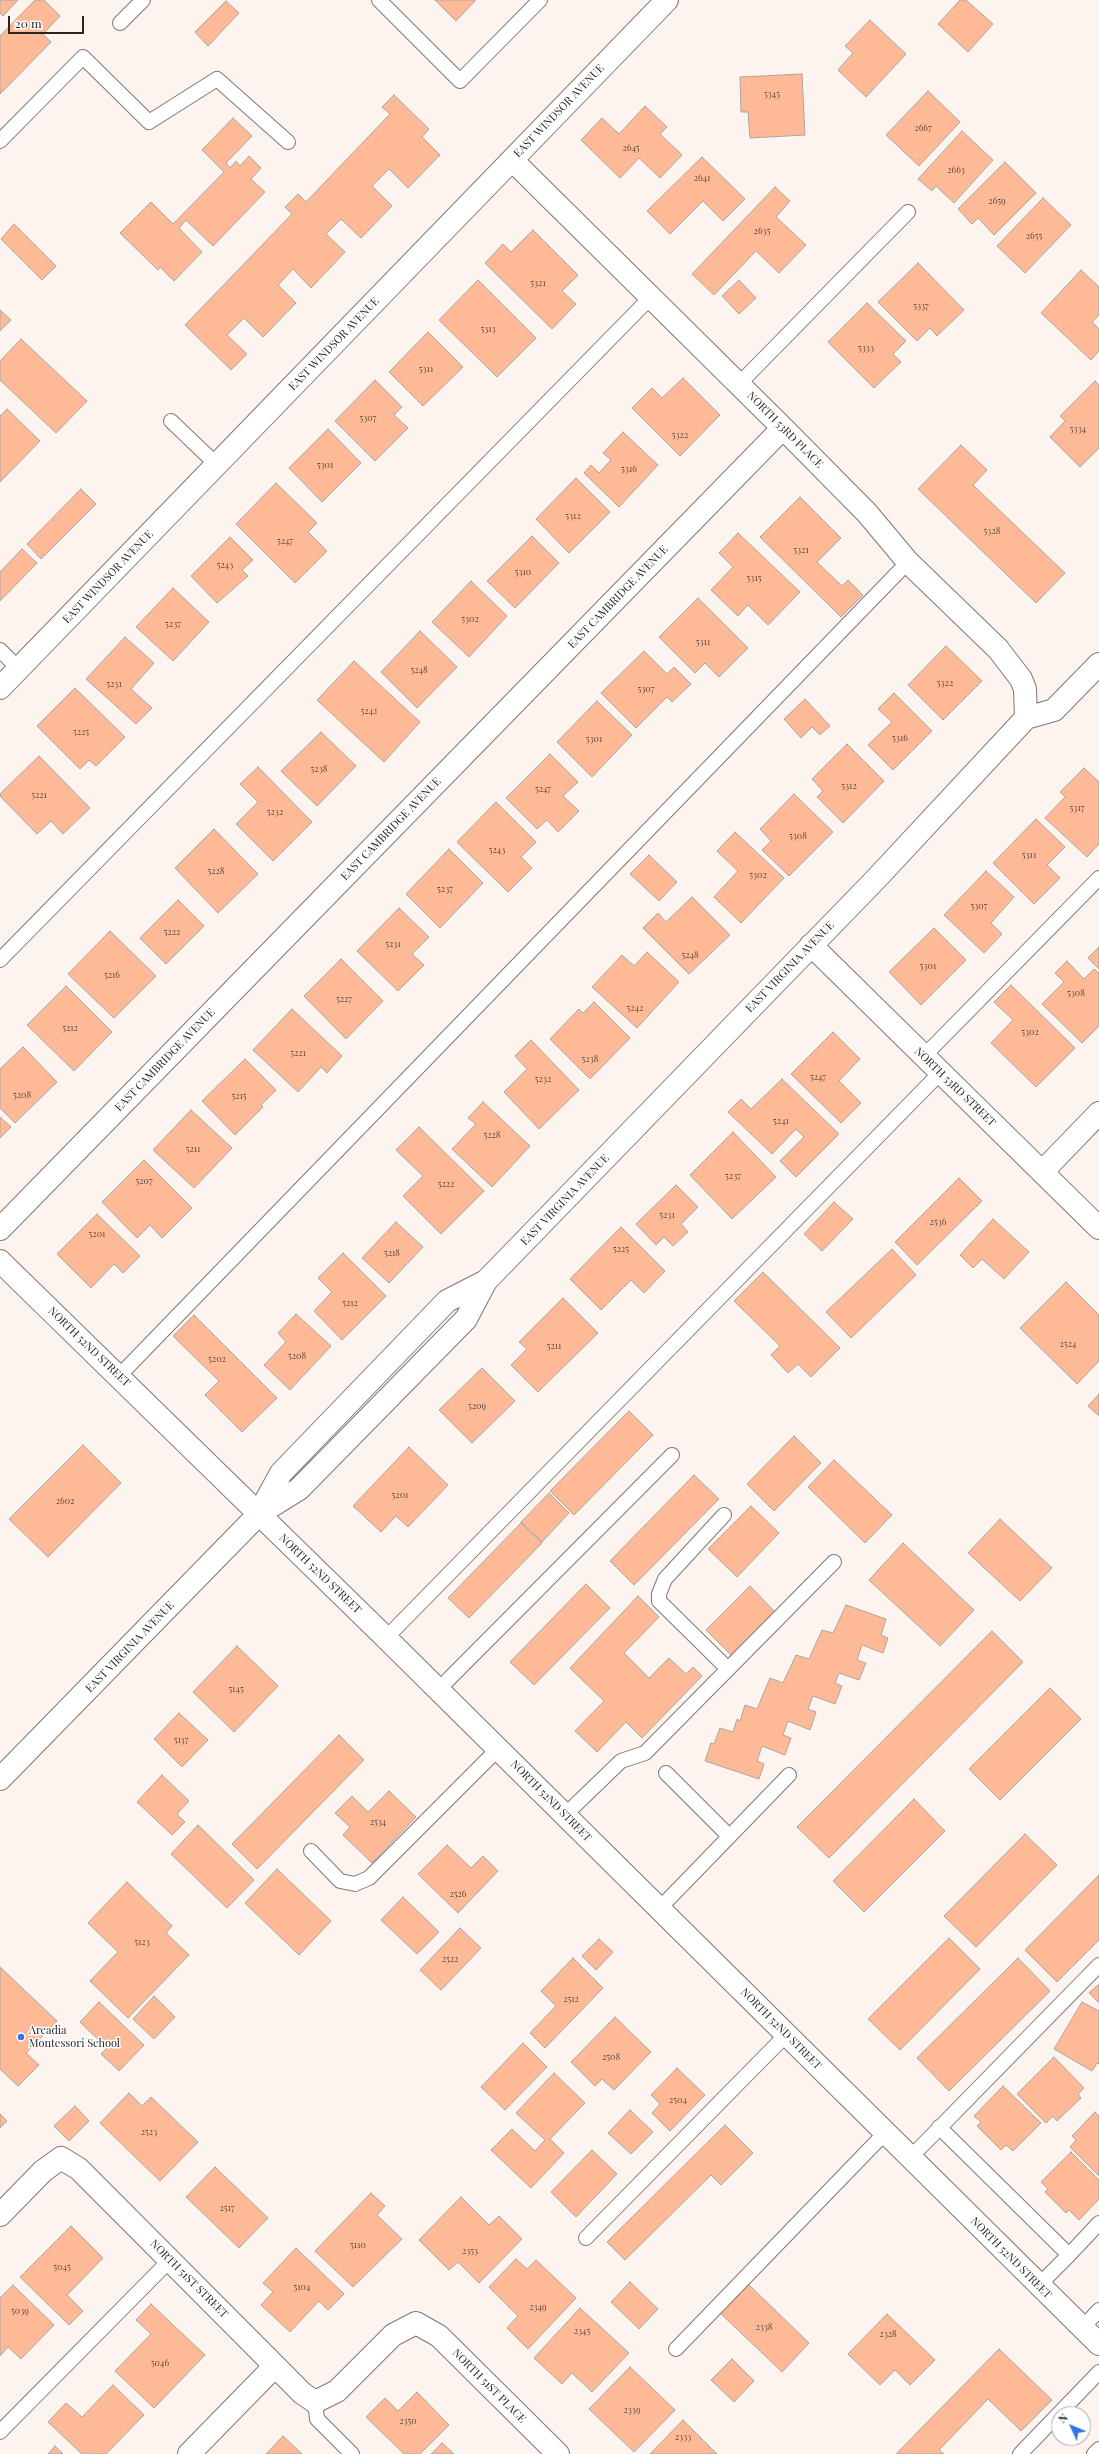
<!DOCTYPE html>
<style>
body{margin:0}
#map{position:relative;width:1099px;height:2454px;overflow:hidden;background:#fdf4ef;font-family:"Playfair Display",serif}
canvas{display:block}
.north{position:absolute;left:1051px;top:2406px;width:40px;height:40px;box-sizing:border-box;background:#fff;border:1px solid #a9a8a7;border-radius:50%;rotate:314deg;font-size:11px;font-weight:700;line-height:16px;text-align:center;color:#282523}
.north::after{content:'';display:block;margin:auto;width:14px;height:18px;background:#2f77e4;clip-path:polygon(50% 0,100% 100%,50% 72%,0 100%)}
.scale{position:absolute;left:8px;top:16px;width:76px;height:18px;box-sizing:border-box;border:2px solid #282523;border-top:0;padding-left:5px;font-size:12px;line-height:14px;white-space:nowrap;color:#282523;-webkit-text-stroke:3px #fff;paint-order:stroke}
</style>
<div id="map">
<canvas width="1099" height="2454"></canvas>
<div class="north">N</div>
<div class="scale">20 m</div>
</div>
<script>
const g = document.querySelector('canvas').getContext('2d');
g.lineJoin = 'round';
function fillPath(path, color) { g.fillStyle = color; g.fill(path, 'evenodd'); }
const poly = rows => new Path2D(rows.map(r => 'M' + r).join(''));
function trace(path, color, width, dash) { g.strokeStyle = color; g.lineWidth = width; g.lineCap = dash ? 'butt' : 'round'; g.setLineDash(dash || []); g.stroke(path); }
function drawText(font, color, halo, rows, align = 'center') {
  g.font = font + ' "Playfair Display",serif'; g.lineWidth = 3; g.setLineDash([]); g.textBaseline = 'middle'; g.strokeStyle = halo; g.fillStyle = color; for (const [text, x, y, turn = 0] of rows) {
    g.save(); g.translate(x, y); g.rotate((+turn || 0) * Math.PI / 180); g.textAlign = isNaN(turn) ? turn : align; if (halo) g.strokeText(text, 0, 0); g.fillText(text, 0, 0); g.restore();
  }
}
const building = poly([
 [0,0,18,0,3,16,0,13,0,0],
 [35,0,44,0,60,16,43,34,51,42,0,94,0,36,35,0],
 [435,0,475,0,475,1,456,21,435,0],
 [960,0,966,0,993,24,968,52,938,24,960,0],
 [226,1,239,13,208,46,195,32,226,1],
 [870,20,906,54,866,97,838,70,853,53,845,46,870,20],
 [802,74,805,135,750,138,748,112,741,112,740,77,802,74],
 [928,91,960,122,919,166,886,135,928,91],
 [394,95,429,129,422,137,440,155,408,188,389,169,372,186,392,206,361,238,341,219,326,234,345,252,311,288,293,269,278,285,296,303,263,337,244,318,227,335,247,354,231,370,185,325,292,214,285,207,298,194,306,202,390,114,382,107,394,95],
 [645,106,667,127,660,134,682,155,660,178,639,158,620,178,581,140,602,118,619,134,645,106],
 [233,118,252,136,226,163,230,168,236,161,240,166,249,156,261,168,251,179,265,192,213,246,186,220,179,228,202,252,174,281,160,267,158,270,120,233,151,202,173,224,224,172,202,150,233,118],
 [962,131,993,160,954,203,936,186,932,191,918,179,962,131],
 [702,157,745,199,723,221,703,201,670,234,647,211,702,157],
 [1005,162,1036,193,994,235,978,218,972,224,958,209,1005,162],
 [775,187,790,201,776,217,806,245,779,273,756,251,714,295,692,274,775,187],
 [1043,198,1071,225,1025,273,997,246,1043,198],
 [14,224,56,266,42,280,1,239,14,224],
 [533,230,578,275,562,291,576,304,552,329,485,263,503,244,511,252,533,230],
 [918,263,964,310,937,336,930,328,917,341,878,302,918,263],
 [1081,270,1099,287,1099,315,1092,322,1099,329,1099,351,1091,360,1041,313,1081,270],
 [478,280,536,338,497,377,439,320,478,280],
 [739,280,756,298,739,314,722,296,739,280],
 [867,303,906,341,893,354,901,362,874,388,828,342,867,303],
 [0,310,11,320,0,331,0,310],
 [428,332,463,367,423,406,389,372,428,332],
 [21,339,87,401,56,433,0,380,0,361,21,339],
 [683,378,720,415,680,456,632,408,652,388,662,398,683,378],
 [375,380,402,407,394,415,408,428,375,461,335,421,375,380],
 [1095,381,1099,385,1099,448,1080,467,1050,437,1065,421,1060,416,1095,381],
 [7,409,40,441,0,482,0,416,7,409],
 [328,429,361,463,322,502,289,468,328,429],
 [623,432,658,465,619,507,584,473,591,465,599,473,611,460,603,453,623,432],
 [961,445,987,470,973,485,1065,573,1036,603,918,489,961,445],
 [576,478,610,512,569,553,536,519,576,478],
 [276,483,317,523,308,532,327,551,295,583,236,524,276,483],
 [81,489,96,504,41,559,27,544,81,489],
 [800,497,841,538,817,562,842,586,848,580,863,595,841,617,760,537,800,497],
 [738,533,800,592,768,625,748,605,738,616,711,590,733,567,719,553,738,533],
 [532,536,559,563,515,608,487,581,532,536],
 [230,537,253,560,242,570,248,576,217,603,191,576,230,537],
 [22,549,37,563,0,601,0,572,22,549],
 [471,581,507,616,469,657,432,622,471,581],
 [173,588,209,622,173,661,136,627,173,588],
 [698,598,748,648,719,677,705,663,695,673,659,637,698,598],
 [420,631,457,667,417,708,381,672,420,631],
 [125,637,154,663,131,689,152,708,136,724,86,679,125,637],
 [946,646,982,681,943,720,908,685,946,646],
 [644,651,667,674,674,667,691,684,672,702,667,697,636,728,601,693,644,651],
 [354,661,420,722,384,762,317,700,354,661],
 [75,688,125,737,96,766,89,760,80,769,37,726,75,688],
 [894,693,932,731,893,770,868,745,892,722,878,709,894,693],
 [805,699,830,726,820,735,812,727,801,738,784,719,805,699],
 [597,701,632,735,592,777,557,742,597,701],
 [321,732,356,766,317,806,281,771,321,732],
 [847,744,884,781,843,823,817,797,823,791,812,779,847,744],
 [550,754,578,782,563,796,579,811,558,832,547,820,537,829,506,798,550,754],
 [39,756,90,808,63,834,51,821,37,834,0,796,0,794,39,756],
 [258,767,312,822,273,861,236,824,258,802,240,784,258,767],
 [1084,768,1099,782,1099,844,1087,857,1045,818,1065,797,1060,792,1084,768],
 [794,794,833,832,789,876,762,850,771,841,760,829,794,794],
 [496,802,536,842,521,857,532,868,508,892,457,842,496,802],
 [1036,819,1065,847,1047,865,1060,878,1034,904,993,863,1036,819],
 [214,829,258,874,218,913,175,868,214,829],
 [735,832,784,878,741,923,714,897,738,871,717,851,735,832],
 [449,849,483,883,440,928,406,894,449,849],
 [649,855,677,882,659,901,630,874,649,855],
 [986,871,1014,897,991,923,1002,934,984,953,944,915,986,871],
 [692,897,730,935,689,974,643,928,658,913,666,922,692,897],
 [178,900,204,926,166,964,140,938,178,900],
 [399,908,429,937,412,954,424,965,398,991,357,951,399,908],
 [934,928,966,960,921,1005,889,972,934,928],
 [110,931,156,976,114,1018,68,974,110,931],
 [1099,947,1099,969,1088,958,1099,947],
 [647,952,679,982,637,1028,592,987,622,955,634,966,647,952],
 [341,959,383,1001,346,1039,304,996,341,959],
 [1067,961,1084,979,1094,969,1099,973,1099,1026,1082,1043,1042,1004,1064,982,1055,973,1067,961],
 [1011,985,1075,1048,1036,1087,991,1043,1013,1020,994,1002,1011,985],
 [66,986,112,1032,74,1071,27,1025,66,986],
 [594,1002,630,1038,590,1079,550,1039,579,1009,583,1013,594,1002],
 [292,1009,342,1056,327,1073,321,1067,298,1092,253,1050,292,1009],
 [833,1032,860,1059,839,1081,861,1103,841,1123,791,1074,833,1032],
 [531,1040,579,1090,539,1129,504,1092,527,1069,515,1056,531,1040],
 [23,1047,57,1082,15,1123,0,1108,0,1069,23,1047],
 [245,1059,276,1090,261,1105,263,1107,235,1135,202,1101,245,1059],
 [782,1079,839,1134,796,1177,780,1161,804,1137,796,1129,772,1154,728,1112,741,1099,751,1109,782,1079],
 [483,1102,530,1146,492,1187,452,1149,476,1124,468,1118,483,1102],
 [191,1110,232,1148,194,1188,153,1150,191,1110],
 [0,1117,11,1127,0,1138,0,1117],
 [419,1127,484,1191,441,1234,403,1196,423,1176,396,1150,419,1127],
 [733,1132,776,1177,732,1219,690,1175,733,1132],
 [144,1160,192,1208,162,1238,150,1225,137,1238,102,1202,144,1160],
 [959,1178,982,1201,917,1265,895,1242,959,1178],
 [676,1185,698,1207,681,1224,688,1232,673,1246,664,1237,656,1245,636,1224,676,1185],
 [834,1202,853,1219,822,1251,804,1234,834,1202],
 [97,1214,140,1256,123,1273,114,1264,91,1288,57,1254,97,1214],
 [993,1219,1029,1252,1004,1279,982,1259,973,1268,960,1255,993,1219],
 [396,1222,423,1247,389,1283,362,1258,396,1222],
 [621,1227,665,1271,644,1293,631,1280,601,1310,570,1279,621,1227],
 [892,1249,916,1275,851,1338,826,1312,892,1249],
 [343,1253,386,1296,342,1340,314,1311,332,1292,318,1278,343,1253],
 [763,1272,840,1348,811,1377,798,1364,788,1373,771,1355,780,1346,734,1301,763,1272],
 [1066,1282,1099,1315,1099,1361,1077,1384,1020,1328,1066,1282],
 [563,1298,598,1333,538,1392,511,1365,527,1349,519,1342,563,1298],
 [296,1314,331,1346,290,1390,264,1365,286,1342,278,1333,296,1314],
 [194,1315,277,1398,242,1432,205,1395,219,1381,173,1336,194,1315],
 [482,1368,515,1401,472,1443,439,1410,482,1368],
 [1099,1394,1099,1416,1088,1406,1099,1394],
 [629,1411,653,1435,574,1515,550,1491,629,1411],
 [794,1436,821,1463,774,1511,747,1484,794,1436],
 [83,1445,121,1483,48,1557,9,1519,83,1445],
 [409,1447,448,1485,408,1527,396,1516,381,1532,353,1506,409,1447],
 [834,1460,892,1515,865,1543,808,1487,834,1460],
 [694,1475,719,1499,634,1585,610,1561,694,1475],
 [549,1493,569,1513,542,1542,521,1522,549,1493],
 [751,1506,779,1533,737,1577,708,1549,751,1506],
 [1000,1519,1052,1568,1020,1601,968,1553,1000,1519],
 [521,1523,542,1543,469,1618,448,1598,521,1523],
 [903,1543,974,1610,940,1646,869,1580,903,1543],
 [586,1584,610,1608,534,1685,510,1662,586,1584],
 [750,1586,777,1614,734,1658,706,1630,750,1586],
 [638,1596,659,1617,624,1653,649,1678,669,1658,686,1674,693,1667,702,1676,642,1738,626,1722,597,1752,575,1731,604,1701,570,1668,638,1596],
 [846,1605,886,1619,881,1635,888,1638,883,1653,862,1645,857,1660,866,1663,859,1680,839,1673,835,1683,842,1686,835,1704,813,1696,808,1709,816,1712,810,1730,788,1721,783,1735,791,1738,785,1755,762,1746,757,1761,764,1764,759,1779,705,1761,711,1743,714,1744,720,1728,733,1732,737,1719,740,1721,745,1705,757,1709,770,1678,783,1683,796,1655,809,1659,822,1630,833,1633,846,1605],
 [992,1631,1023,1662,829,1858,797,1827,992,1631],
 [237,1646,278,1686,234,1732,193,1692,237,1646],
 [1050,1688,1081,1719,1000,1800,969,1769,1050,1688],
 [179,1713,208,1740,182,1767,154,1739,179,1713],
 [339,1735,364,1760,257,1869,232,1844,339,1735],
 [162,1775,189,1801,177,1814,185,1822,172,1835,137,1802,162,1775],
 [389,1791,416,1817,372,1863,343,1835,350,1827,335,1813,352,1796,368,1812,389,1791],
 [914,1799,945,1831,864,1912,833,1881,914,1799],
 [198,1825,254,1880,227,1908,171,1854,198,1825],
 [1025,1834,1057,1865,976,1947,944,1916,1025,1834],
 [447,1845,471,1868,483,1856,498,1871,458,1913,418,1874,447,1845],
 [277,1869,331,1921,299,1955,245,1903,277,1869],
 [1099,1875,1099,1940,1057,1982,1025,1950,1099,1875],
 [127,1882,172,1926,166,1933,189,1955,128,2018,90,1981,118,1952,88,1923,127,1882],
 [403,1897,439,1932,417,1954,381,1920,403,1897],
 [460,1928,481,1948,441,1990,420,1970,460,1928],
 [949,1938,980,1969,900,2050,868,2019,949,1938],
 [599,1939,613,1952,596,1970,582,1956,599,1939],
 [573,1958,603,1988,545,2048,530,2033,556,2006,541,1991,573,1958],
 [1018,1958,1050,1991,949,2091,917,2058,1018,1958],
 [0,1967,57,2021,26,2053,39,2065,18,2086,0,2069,0,1967],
 [1099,1984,1099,2003,1089,1993,1099,1984],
 [154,1996,175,2017,154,2039,133,2019,154,1996],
 [99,2002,144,2045,119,2071,101,2054,107,2048,80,2022,99,2002],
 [1082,2002,1099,2011,1099,2064,1097,2063,1092,2071,1054,2049,1082,2002],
 [615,2017,651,2052,614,2090,602,2079,595,2086,571,2062,615,2017],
 [523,2043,547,2067,505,2110,481,2087,523,2043],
 [1054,2057,1084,2088,1078,2094,1081,2098,1057,2121,1053,2116,1046,2123,1017,2094,1054,2057],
 [677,2068,705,2095,670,2131,652,2113,660,2104,651,2095,677,2068],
 [554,2073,585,2103,550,2139,564,2153,531,2188,491,2150,512,2129,535,2151,545,2140,516,2113,554,2073],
 [1003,2086,1041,2123,1013,2151,1006,2145,1001,2150,977,2126,981,2122,974,2116,1003,2086],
 [129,2093,142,2106,151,2097,198,2142,160,2181,100,2123,129,2093],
 [75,2106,89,2121,69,2141,54,2126,75,2106],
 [630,2110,653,2132,631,2154,608,2133,630,2110],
 [1095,2112,1099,2116,1099,2176,1070,2147,1076,2140,1072,2136,1095,2112],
 [0,2114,7,2121,0,2128,0,2114],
 [725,2125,753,2153,721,2185,711,2175,625,2260,607,2242,725,2125],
 [592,2150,617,2174,576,2217,551,2192,592,2150],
 [1071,2152,1099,2180,1099,2199,1079,2220,1069,2210,1066,2213,1045,2192,1048,2189,1041,2182,1071,2152],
 [215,2167,268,2218,239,2248,186,2197,215,2167],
 [371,2193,385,2206,377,2215,402,2239,353,2287,315,2251,371,2193],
 [461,2197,489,2225,499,2216,522,2239,479,2283,458,2262,449,2270,419,2240,461,2197],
 [71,2226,103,2258,67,2295,83,2311,69,2325,20,2277,71,2226],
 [296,2248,344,2294,328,2310,319,2301,290,2332,261,2305,273,2292,263,2283,296,2248],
 [516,2259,527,2269,536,2260,576,2298,528,2349,507,2328,518,2316,489,2287,516,2259],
 [630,2282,658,2309,639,2329,611,2302,630,2282],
 [746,2282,809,2343,782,2372,718,2311,746,2282],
 [13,2285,54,2325,21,2359,8,2347,0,2356,0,2298,13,2285],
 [151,2304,205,2355,154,2408,115,2371,151,2334,136,2320,151,2304],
 [580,2308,629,2353,592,2392,572,2373,562,2384,534,2358,580,2308],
 [887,2314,935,2360,910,2385,895,2370,880,2385,848,2354,887,2314],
 [999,2349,1052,2400,1021,2431,988,2399,939,2450,944,2454,896,2454,999,2349],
 [732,2359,754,2381,734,2402,711,2380,732,2359],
 [630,2367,675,2410,634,2452,589,2409,630,2367],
 [113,2385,144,2415,106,2454,82,2454,48,2422,66,2403,82,2417,113,2385],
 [417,2392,449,2425,420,2454,404,2454,366,2417,385,2398,398,2411,417,2392],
 [683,2420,717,2454,650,2454,683,2420],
 [283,2436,302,2454,266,2454,283,2436],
 [442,2443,454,2454,431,2454,442,2443],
 [55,2446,63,2454,48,2454,55,2446]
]);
fillPath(building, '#feba96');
trace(building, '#ada5a0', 1);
const service = poly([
 [379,0,460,81,540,0],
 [120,23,143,0],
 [0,141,83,57,149,122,217,79,288,142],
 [739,384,908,212],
 [171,421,217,465],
 [0,650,19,669],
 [0,960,651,297],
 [924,1056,1099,878],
 [119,1376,908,562],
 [724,1515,665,1579,659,1594,659,1601,728,1669],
 [386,1638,941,1072],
 [438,1690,672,1455],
 [666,1773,729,1836],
 [565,1815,621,1761,645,1753,834,1562],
 [311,1851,340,1881,355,1884,369,1878,498,1749],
 [659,1909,789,1775],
 [939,2127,1069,2255,1099,2223],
 [910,2158,1099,1965],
 [586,2238,786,2035],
 [1039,2285,1069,2255],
 [1082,2328,1099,2310],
 [676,2349,885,2133],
 [315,2402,317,2419,352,2454],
 [0,2432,170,2260],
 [1020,2454,1099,2372],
 [1094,2454,1099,2449]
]);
const minor = poly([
 [512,160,783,428,867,513,908,562,998,649,1021,679,1025,689,1026,718],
 [0,688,667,0],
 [811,945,1099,1228],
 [1042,1172,1099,1113],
 [0,1229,783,428],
 [259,1513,281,1473,447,1301,486,1281],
 [0,1779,259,1514,299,1489,466,1319,486,1281,876,879,1026,718,1054,710,1099,664],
 [0,2215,43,2171,61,2158,79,2169,302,2393,315,2402,337,2391,393,2335,416,2323,439,2336,558,2454],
 [189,2454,275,2366]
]);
const secondary = poly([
 [0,1261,386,1638,1099,2344]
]);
trace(service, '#807874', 16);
trace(minor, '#807874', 24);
trace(secondary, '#807874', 24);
trace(service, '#fff', 14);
trace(minor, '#fff', 22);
trace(secondary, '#fff', 22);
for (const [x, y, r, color] of [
 [21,2037,4,"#2f77e4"]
]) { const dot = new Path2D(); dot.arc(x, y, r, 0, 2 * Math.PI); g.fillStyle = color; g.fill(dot); trace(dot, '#fff', 1.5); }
drawText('9px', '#5e4a40', null, [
 ["5345",772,94],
 ["2667",923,128],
 ["2645",631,148],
 ["2663",956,170],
 ["2641",702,178],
 ["2659",997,201],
 ["2635",762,231],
 ["2655",1034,236],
 ["5321",538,283],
 ["5337",921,306],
 ["5313",488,329],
 ["5333",866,348],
 ["5311",426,369],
 ["5307",368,418],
 ["5334",1078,429],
 ["5322",680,435],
 ["5301",325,465],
 ["5316",629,469],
 ["5312",573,516],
 ["5328",992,531],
 ["5247",285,541],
 ["5321",801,550],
 ["5243",225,565],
 ["5310",523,572],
 ["5315",754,578],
 ["5302",470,619],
 ["5237",173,624],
 ["5311",703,642],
 ["5248",419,670],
 ["5322",945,683],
 ["5231",114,684],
 ["5307",646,689],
 ["5242",369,711],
 ["5225",81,732],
 ["5316",900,738],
 ["5301",594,739],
 ["5238",319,769],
 ["5312",849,786],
 ["5247",543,789],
 ["5221",39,795],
 ["5317",1077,808],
 ["5232",275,812],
 ["5308",798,836],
 ["5243",497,850],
 ["5311",1029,855],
 ["5228",216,871],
 ["5302",758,875],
 ["5237",445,889],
 ["5307",979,906],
 ["5222",172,932],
 ["5231",393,944],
 ["5248",690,955],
 ["5301",928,966],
 ["5216",112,975],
 ["5308",1076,993],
 ["5227",344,999],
 ["5242",635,1008],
 ["5212",70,1028],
 ["5302",1030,1032],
 ["5221",298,1053],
 ["5238",590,1059],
 ["5247",818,1077],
 ["5232",543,1079],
 ["5208",22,1095],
 ["5215",239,1096],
 ["5241",781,1121],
 ["5228",492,1135],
 ["5211",193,1149],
 ["5237",733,1176],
 ["5207",144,1181],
 ["5222",446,1184],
 ["5231",667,1215],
 ["2536",938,1222],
 ["5201",97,1234],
 ["5225",621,1249],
 ["5218",392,1253],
 ["5212",350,1303],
 ["2524",1068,1344],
 ["5211",554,1346],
 ["5208",297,1356],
 ["5202",217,1359],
 ["5209",477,1406],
 ["5201",400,1495],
 ["2602",65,1501],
 ["5145",236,1689],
 ["5137",181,1740],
 ["2534",378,1822],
 ["2526",458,1894],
 ["5123",142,1942],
 ["2522",450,1959],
 ["2512",571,1999],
 ["2508",611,2057],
 ["2504",678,2100],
 ["2523",149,2132],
 ["2517",227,2208],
 ["5110",358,2245],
 ["2353",470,2251],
 ["5045",62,2267],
 ["5104",302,2287],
 ["2349",538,2307],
 ["5039",20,2311],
 ["2338",764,2327],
 ["2345",582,2331],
 ["2328",888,2334],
 ["5046",160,2363],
 ["2339",632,2410],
 ["2350",408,2421],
 ["2333",683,2437]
]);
drawText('11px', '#282523', '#fff', [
 ["EAST WINDSOR AVENUE",559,111,-46],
 ["EAST WINDSOR AVENUE",334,344,-46],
 ["NORTH 53RD PLACE",785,430,45],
 ["EAST WINDSOR AVENUE",108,577,-46],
 ["EAST CAMBRIDGE AVENUE",618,597,-46],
 ["EAST CAMBRIDGE AVENUE",391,829,-46],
 ["EAST VIRGINIA AVENUE",790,967,-46],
 ["EAST CAMBRIDGE AVENUE",165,1060,-46],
 ["NORTH 53RD STREET",955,1087,44],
 ["EAST VIRGINIA AVENUE",565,1200,-46],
 ["NORTH 52ND STREET",89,1347,44],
 ["NORTH 52ND STREET",320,1574,44],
 ["EAST VIRGINIA AVENUE",130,1647,-46],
 ["NORTH 52ND STREET",551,1801,45],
 ["NORTH 52ND STREET",781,2029,45],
 ["NORTH 52ND STREET",1011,2258,45],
 ["NORTH 51ST STREET",189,2279,45],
 ["NORTH 51ST PLACE",489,2386,45]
]);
drawText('11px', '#282523', '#fff', [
 ["Arcadia",29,2031],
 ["Montessori School",29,2044]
], 'left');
</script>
